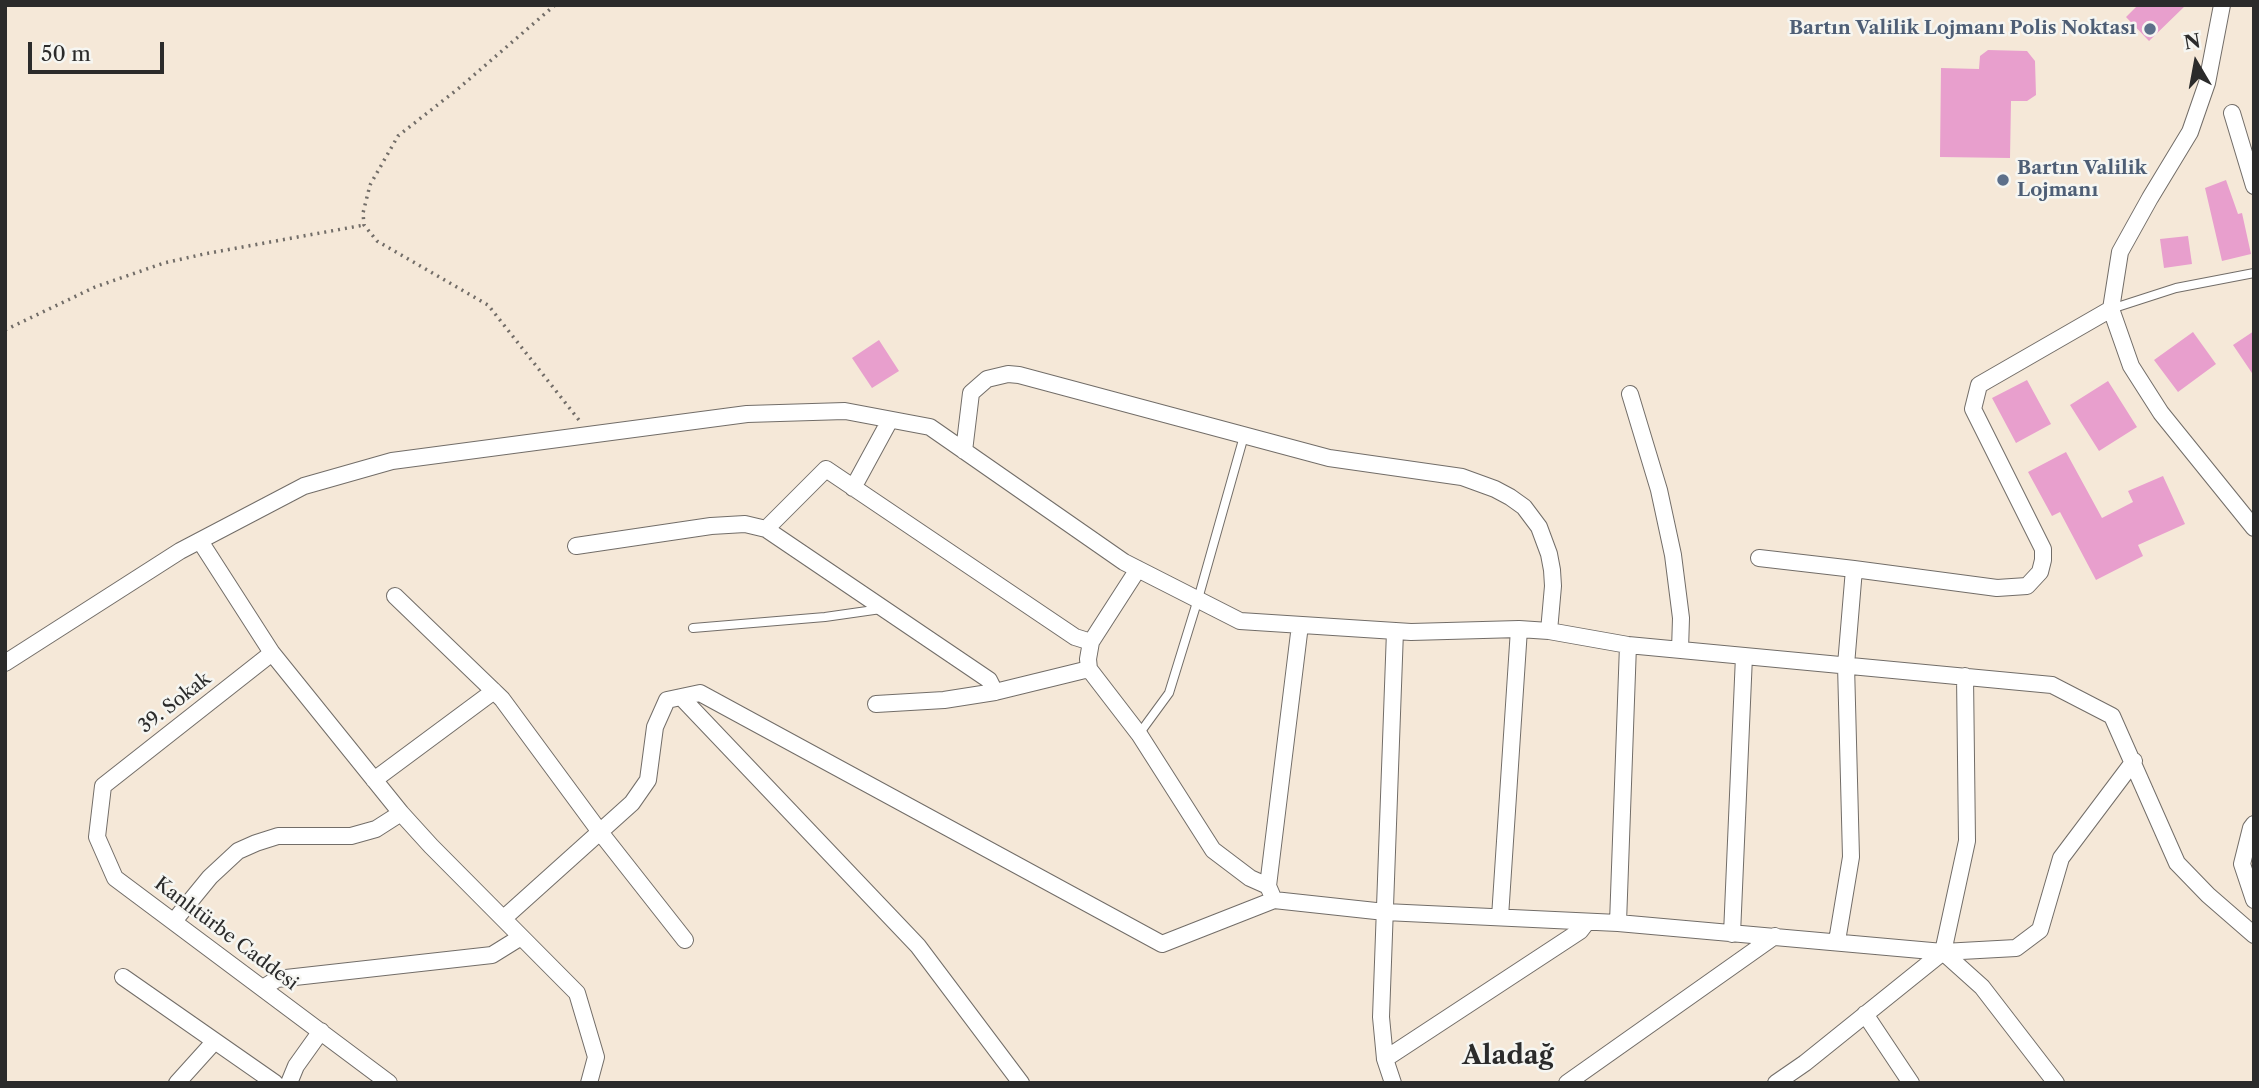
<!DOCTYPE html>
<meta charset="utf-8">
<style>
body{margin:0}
#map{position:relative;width:2259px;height:1088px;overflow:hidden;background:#f5e8d8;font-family:"Libre Caslon Text",serif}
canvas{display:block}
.frame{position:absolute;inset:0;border:7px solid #2b2b2b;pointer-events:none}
.north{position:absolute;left:2161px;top:28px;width:70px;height:70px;-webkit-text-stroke:5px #f6f6f2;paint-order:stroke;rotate:350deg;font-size:19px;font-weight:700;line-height:28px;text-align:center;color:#2b2b2b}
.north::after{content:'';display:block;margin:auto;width:24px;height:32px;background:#2b2b2b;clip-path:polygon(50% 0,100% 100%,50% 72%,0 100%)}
.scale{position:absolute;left:28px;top:42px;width:136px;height:32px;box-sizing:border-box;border:4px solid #2b2b2b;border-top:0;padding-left:9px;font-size:21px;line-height:24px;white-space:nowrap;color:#2b2b2b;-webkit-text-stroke:5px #f6f6f2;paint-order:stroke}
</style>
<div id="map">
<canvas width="2259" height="1088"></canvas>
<div class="frame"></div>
<div class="north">N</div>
<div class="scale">50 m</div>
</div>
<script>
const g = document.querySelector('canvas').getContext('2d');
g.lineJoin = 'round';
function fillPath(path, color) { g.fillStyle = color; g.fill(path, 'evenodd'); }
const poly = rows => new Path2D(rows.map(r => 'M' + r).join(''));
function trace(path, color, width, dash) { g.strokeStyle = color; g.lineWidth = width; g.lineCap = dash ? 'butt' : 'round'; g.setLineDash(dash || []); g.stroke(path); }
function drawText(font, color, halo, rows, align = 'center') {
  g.font = font + ' "Libre Caslon Text",serif'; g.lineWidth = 5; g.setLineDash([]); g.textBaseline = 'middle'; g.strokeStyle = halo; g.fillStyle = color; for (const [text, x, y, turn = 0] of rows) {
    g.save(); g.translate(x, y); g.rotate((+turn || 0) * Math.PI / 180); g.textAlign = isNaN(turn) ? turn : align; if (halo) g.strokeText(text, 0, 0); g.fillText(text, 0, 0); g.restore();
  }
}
fillPath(poly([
 [2138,5,2186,5,2149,41,2126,17],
 [1988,50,2027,51,2035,61,2036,95,2027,101,2011,101,2010,158,1940,157,1941,68,1979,69,1980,56],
 [2226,180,2238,214,2242,213,2251,254,2222,261,2205,188],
 [2188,236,2192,264,2164,268,2160,239],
 [2254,331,2254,376,2233,345],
 [2193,332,2216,364,2178,392,2154,360],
 [879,340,899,371,872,388,852,358],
 [2027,380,2051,424,2016,443,1992,398],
 [2108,381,2137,427,2099,451,2070,405],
 [2066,452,2102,518,2133,502,2128,491,2163,476,2185,524,2138,545,2143,556,2096,580,2060,512,2052,516,2028,472]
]), '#e89fcd');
const service = poly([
 [2111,309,2176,288,2254,273],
 [693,628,825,617,881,609],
 [1139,734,1169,693,1198,599,1244,436]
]);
const minor = poly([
 [2222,5,2207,83,2190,132,2150,198,2120,252,2111,309,2131,366,2161,413,2254,528],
 [2232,113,2254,186],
 [1630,394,1659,490,1673,555,1681,618,1680,650],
 [964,451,971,393,987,379,1008,374,1019,375,1329,458,1462,477,1495,489,1510,497,1524,507,1539,527,1549,554,1552,570,1553,586,1549,631],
 [853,488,890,420],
 [766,529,826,469,1075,637,1091,642],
 [200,541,272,653,401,813,431,846,577,993,596,1057,589,1083],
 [576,546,711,526,745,524,766,529,989,680,995,692],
 [1759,558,1854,569,1997,588,2027,586,2040,572,2043,560,2043,549,1973,409,1979,385,2111,309],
 [1138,569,1091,642,1088,659,1089,669,1139,734,1213,850,1250,878,1268,886,1274,900],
 [395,596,502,699,600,832,685,940],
 [272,653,103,786,97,837,115,878,389,1083],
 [5,663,180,551,304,486,392,461,747,414,845,411,930,427,1124,562,1240,621,1411,632,1519,629,1549,631,1628,645,2052,685,2112,716,2177,863,2208,895,2254,935],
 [681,697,918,946,1021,1083],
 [876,704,944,700,995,692,1089,669],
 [374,780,494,691],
 [2254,824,2251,828,2242,864,2254,900],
 [1268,886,1300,625],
 [1500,917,1519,629],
 [504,918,632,803,648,780,655,727,667,700,700,693,1162,944,1274,900,1385,912,1618,923,1943,952,2016,948,2040,930,2061,858,2134,761],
 [174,921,210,877,238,851,256,843,278,836,351,836,376,829,401,813],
 [1618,923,1628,645],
 [1732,934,1744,656],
 [1837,941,1851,857,1846,665,1854,569],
 [1943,952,1982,987,2056,1083],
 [123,977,275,1083],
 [263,988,277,979,492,955,521,937],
 [1865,1014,1911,1083],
 [1385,1059,1381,1017,1395,631],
 [177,1083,214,1042],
 [289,1083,296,1066,321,1031],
 [1393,1083,1385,1059,1580,931,1587,922],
 [1567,1083,1775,936],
 [1776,1083,1805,1063,1943,952,1967,841,1965,676]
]);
trace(service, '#726d68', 10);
trace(minor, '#726d68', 18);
trace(poly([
 [555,5,459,88,398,136,370,185,363,213,364,225,377,241,488,305,579,420],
 [5,330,95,287,164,263,204,254,364,225]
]), '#726d68', 3.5, [2, 5]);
trace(service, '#fff', 8);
trace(minor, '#fff', 16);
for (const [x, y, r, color] of [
 [2150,29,7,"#5c6f8a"],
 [2003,180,7,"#5c6f8a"]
]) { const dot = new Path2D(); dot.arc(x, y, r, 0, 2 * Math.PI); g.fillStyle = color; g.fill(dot); trace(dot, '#f6f6f2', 2.5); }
drawText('bold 19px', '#4e5e75', '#f6f6f2', [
 ["Bartın Valilik Lojmanı Polis Noktası",2136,29],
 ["Bartın Valilik",2017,169,"left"],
 ["Lojmanı",2017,191,"left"]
], 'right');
drawText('19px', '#2b2b2b', '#f6f6f2', [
 ["39. Sokak",175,703,-38],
 ["Kanlıtürbe Caddesi",226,934,37]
]);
drawText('bold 26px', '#2b2b2b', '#f6f6f2', [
 ["Aladağ",1508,1056]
]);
</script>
